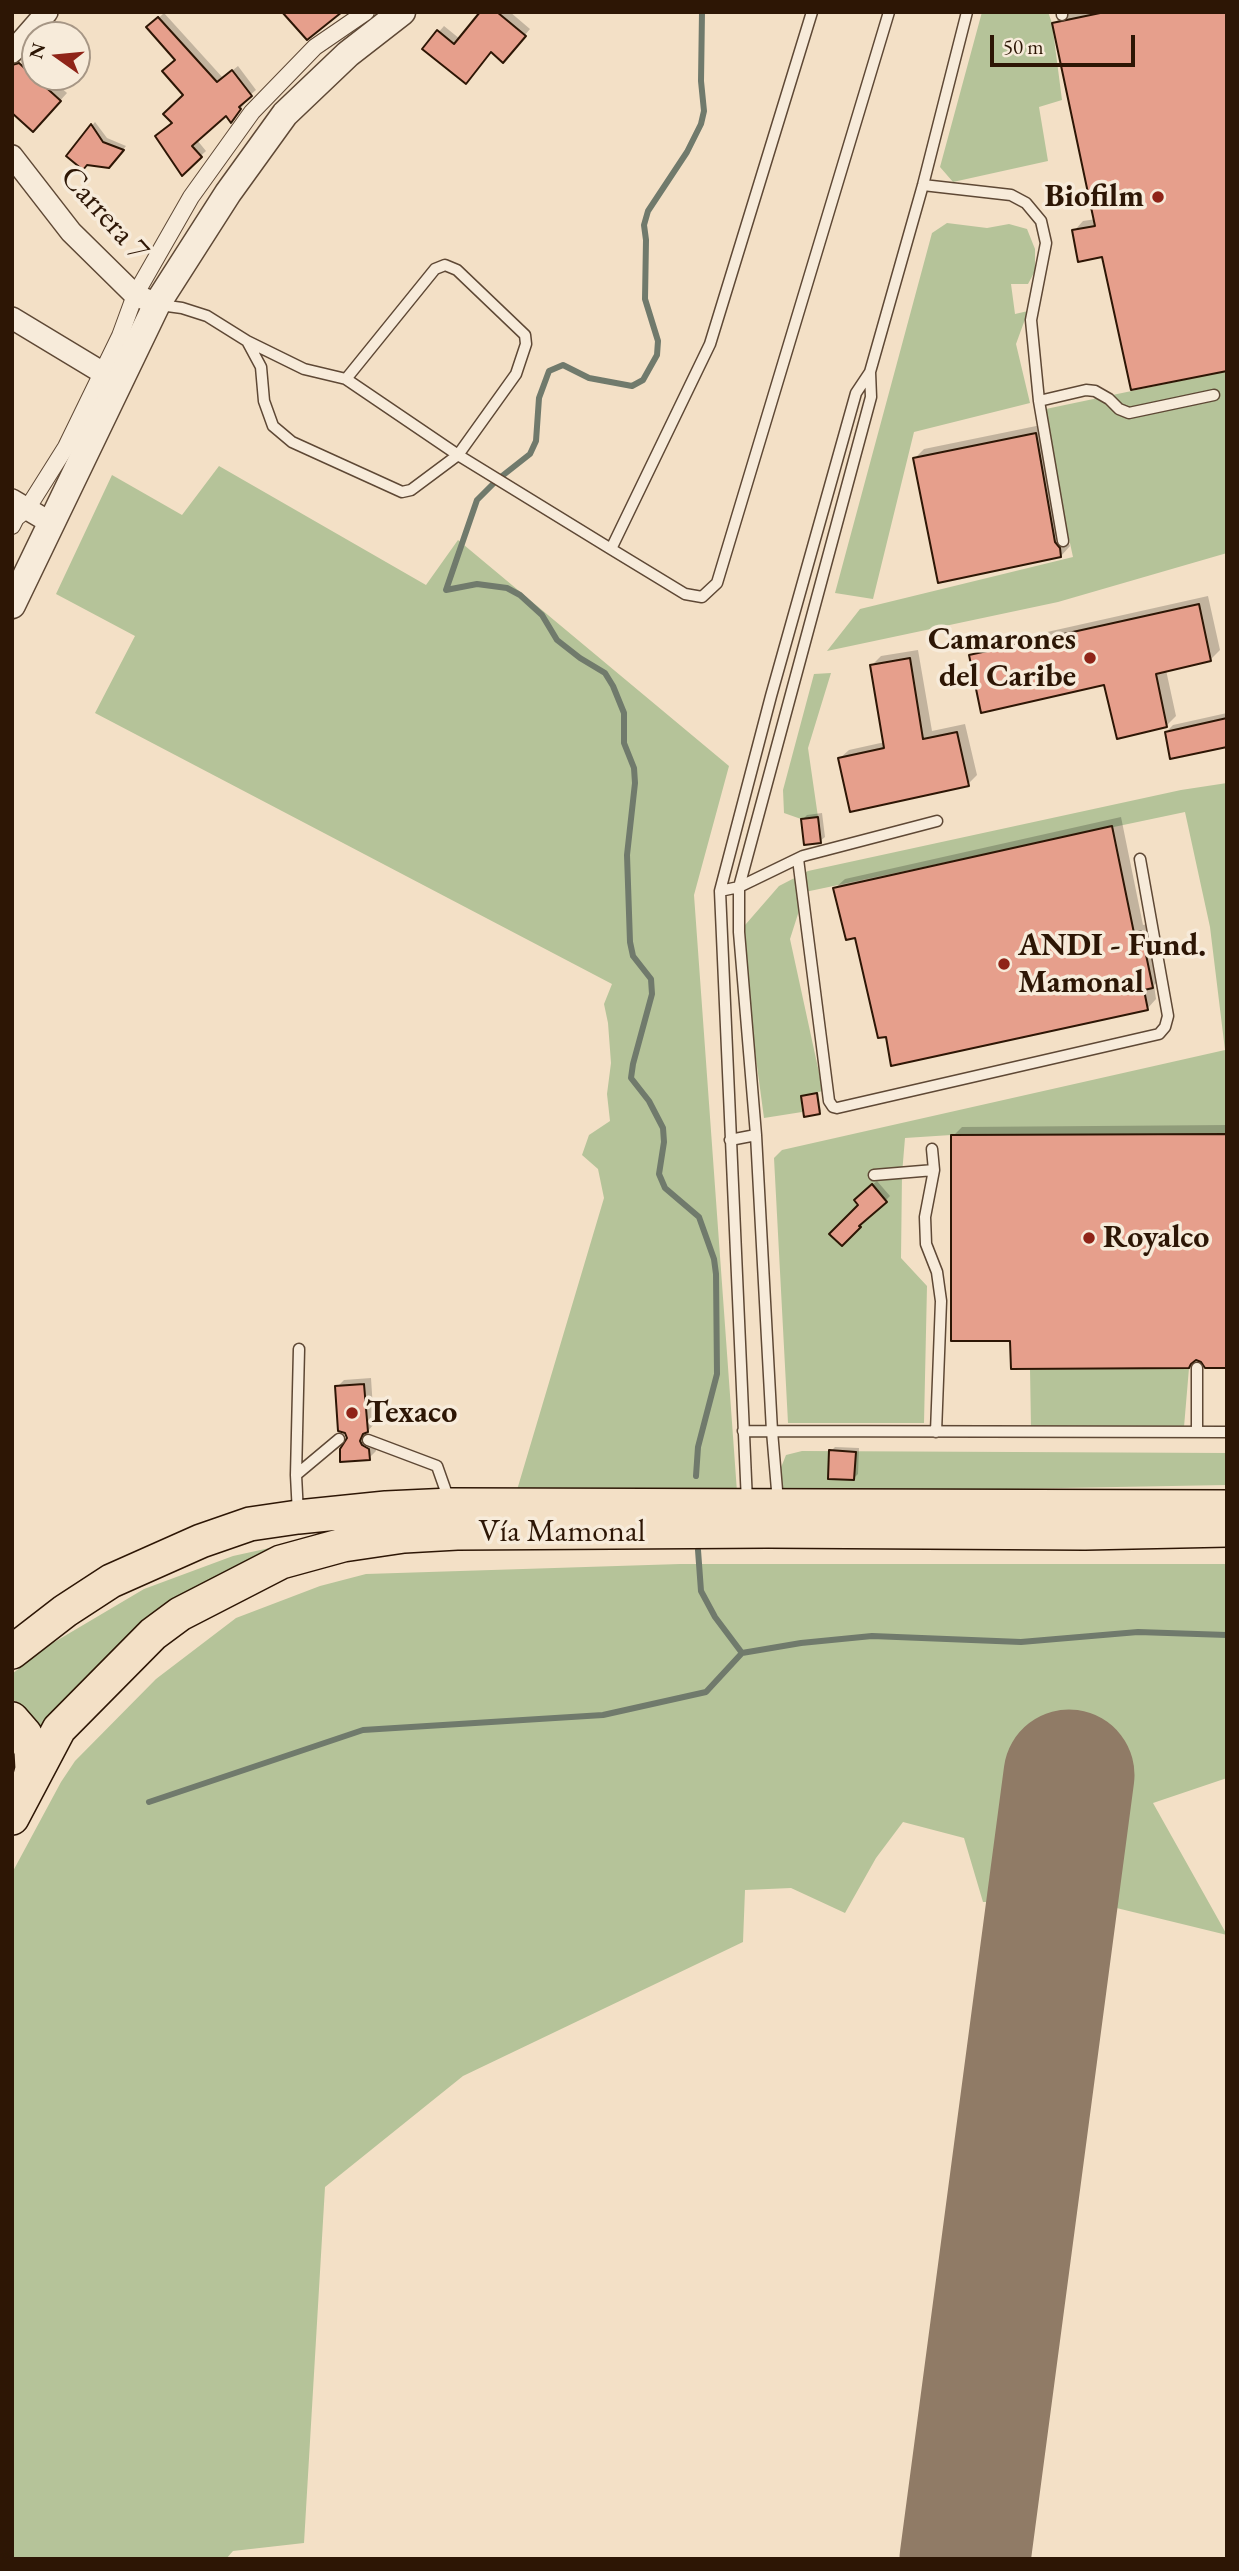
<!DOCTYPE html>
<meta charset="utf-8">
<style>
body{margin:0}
#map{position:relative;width:1239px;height:2571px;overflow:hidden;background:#f3e0c6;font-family:"EB Garamond",serif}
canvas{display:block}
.frame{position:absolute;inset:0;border:14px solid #2d1605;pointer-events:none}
.north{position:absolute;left:21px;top:21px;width:70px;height:70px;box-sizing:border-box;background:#f7ebda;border:2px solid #a69685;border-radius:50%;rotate:285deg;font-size:19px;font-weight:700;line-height:28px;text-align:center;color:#2d1605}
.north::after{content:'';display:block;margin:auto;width:24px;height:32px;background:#8f2418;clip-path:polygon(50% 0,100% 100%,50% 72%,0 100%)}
.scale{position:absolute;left:990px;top:35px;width:145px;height:32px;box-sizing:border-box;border:4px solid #2d1605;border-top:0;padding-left:9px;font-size:21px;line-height:24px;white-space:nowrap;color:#2d1605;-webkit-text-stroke:5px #f7ebda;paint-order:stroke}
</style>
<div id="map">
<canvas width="1239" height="2571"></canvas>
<div class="frame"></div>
<div class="north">N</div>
<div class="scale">50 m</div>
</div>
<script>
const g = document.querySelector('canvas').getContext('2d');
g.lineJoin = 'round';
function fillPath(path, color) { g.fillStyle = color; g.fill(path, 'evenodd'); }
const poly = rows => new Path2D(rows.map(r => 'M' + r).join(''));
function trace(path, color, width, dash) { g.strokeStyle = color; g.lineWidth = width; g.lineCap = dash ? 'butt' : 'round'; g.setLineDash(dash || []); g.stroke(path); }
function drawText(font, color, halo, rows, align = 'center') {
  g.font = font + ' "EB Garamond",serif'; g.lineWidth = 7; g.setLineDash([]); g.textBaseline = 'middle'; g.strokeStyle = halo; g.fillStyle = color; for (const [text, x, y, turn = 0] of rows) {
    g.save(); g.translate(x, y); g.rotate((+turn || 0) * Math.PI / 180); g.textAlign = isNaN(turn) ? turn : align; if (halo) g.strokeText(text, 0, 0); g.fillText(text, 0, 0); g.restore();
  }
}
fillPath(poly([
 [982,12,1048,12,1052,23,1062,100,1039,107,1048,161,953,182,940,167],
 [947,223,987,228,1009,224,1027,229,1035,249,1035,271,1028,284,1011,284,1015,314,1028,311,1016,344,1030,403,914,432,873,599,835,593,932,233],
 [1227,371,1227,553,1058,602,827,651,860,609,1073,557,1041,410],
 [219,466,426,585,458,540,729,766,694,895,737,1492,517,1490,604,1198,598,1169,582,1155,589,1135,610,1121,607,1094,611,1063,608,1023,604,1004,612,984,95,713,135,636,56,594,112,475,182,515],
 [831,673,808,748,818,817,801,819,784,813,783,790,814,674],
 [1227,783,1227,1134,951,1135,905,1138,902,1174,901,1258,927,1286,924,1423,788,1423,774,1158,782,1150,1225,1050,1210,927,1185,812,805,892,790,939,823,1091,801,1096,802,1112,764,1118,739,932,779,886,808,871,1181,790],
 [1189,1368,1184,1427,1031,1427,1030,1369],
 [802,1451,1227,1453,1227,1485,785,1493,778,1475,786,1455],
 [393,1521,236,1575,46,1741,18,1702,12,1700,12,1674,46,1647,144,1589,233,1556],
 [680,1564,1227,1564,1227,1778,1153,1803,1227,1935,1092,1902,983,1902,964,1838,903,1822,876,1858,845,1913,791,1888,745,1890,743,1942,463,2076,325,2187,304,2543,233,2551,226,2559,12,2559,12,1873,61,1782,75,1761,156,1679,236,1618,320,1586,366,1574]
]), '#b5c399');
fillPath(poly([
 [482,12,510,12,530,29,509,54,492,51,424,49,444,26,460,39],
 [1074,12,1227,12,1103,255,1074,231,1083,221,1096,219,1054,24,1064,14],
 [164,13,223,78,238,66,256,90,244,100,245,103,236,115,226,114,197,140,206,151,182,173,174,123,185,95,177,60,148,28],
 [29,59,35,65,35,77,49,77,67,93,40,123,12,77],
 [95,122,107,138,126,146,113,162,68,156],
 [1046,424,1064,532,1070,546,1061,556,914,459,924,449],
 [1208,596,1220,650,1210,660,1166,670,1176,716,1167,725,1106,683,971,656,980,647],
 [918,650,932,731,965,724,977,775,968,784,840,758,849,750,885,742,872,665,881,656],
 [1227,713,1227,745,1166,732,1173,725],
 [822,813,825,837,820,841,802,820,807,815],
 [1121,817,1143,925,1150,923,1162,977,1154,985,1156,999,1147,1009,887,1035,857,936,835,888,845,879],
 [818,1092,821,1111,819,1113,803,1096],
 [1227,1125,1227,1366,1203,1360,1012,1339,953,1136,962,1127],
 [877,1181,890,1196,842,1244,861,1205,860,1195],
 [371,1378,374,1424,366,1433,369,1439,375,1442,376,1451,369,1458,349,1438,337,1387,344,1380],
 [835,1447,859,1448,858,1474,854,1478,831,1451]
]), '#0003');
trace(poly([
 [696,1476,698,1447,717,1374,716,1274,714,1259,699,1217,665,1188,659,1174,664,1142,663,1128,649,1101,631,1078,633,1064,652,994,651,979,633,956,630,942,627,855,635,783,634,768,624,743,624,713,613,686,605,673,580,658,557,640,542,615,520,595,507,588,477,584,446,590,477,500,497,480,530,454,536,441,539,398,549,371,563,365,589,378,632,386,643,380,657,355,658,341,645,299,646,240,644,225,648,211,687,152,701,124,704,111,701,81,702,12],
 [698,1550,701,1591,715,1617,742,1653],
 [149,1802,363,1730,603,1715,706,1692,742,1653,801,1643,872,1636,1021,1642,1138,1632,1227,1635]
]), '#707a6c', 6);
trace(poly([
 [965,2559,1069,1775]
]), '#907b66', 131);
const building = poly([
 [282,12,342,12,307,40,282,12],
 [480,12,497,12,526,36,503,63,491,52,466,84,422,49,437,30,454,44,480,12],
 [1105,12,1227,12,1227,371,1131,390,1102,257,1078,262,1072,230,1095,226,1052,23,1105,12],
 [158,17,217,82,232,70,252,96,239,107,241,109,231,123,226,116,192,146,202,157,182,176,155,136,172,123,163,114,183,95,162,71,175,60,146,27,158,17],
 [19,63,61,101,33,132,12,113,12,65,19,63],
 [91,124,103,142,124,150,109,168,87,165,83,170,66,156,91,124],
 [1036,433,1055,542,1060,548,1061,557,938,583,913,458,1036,433],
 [1199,604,1211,661,1156,674,1167,727,1117,739,1104,685,981,713,969,655,1199,604],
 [910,658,923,739,957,732,969,786,850,812,838,758,884,748,870,665,910,658],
 [1227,718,1227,747,1170,759,1165,732,1227,718],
 [818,817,821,843,804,845,801,819,818,817],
 [1112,826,1134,933,1141,931,1153,988,1144,990,1148,1010,891,1066,886,1037,878,1038,855,938,846,940,833,888,1112,826],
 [817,1093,820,1114,804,1117,801,1096,817,1093],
 [1227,1134,1227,1368,1205,1368,1201,1362,1196,1360,1191,1364,1189,1368,1011,1369,1010,1341,951,1341,951,1135,1227,1134],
 [872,1184,887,1202,859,1226,861,1227,842,1246,829,1234,858,1205,854,1200,872,1184],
 [364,1384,368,1432,363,1434,360,1441,362,1445,369,1449,370,1460,340,1462,340,1449,347,1438,345,1433,338,1431,335,1386,364,1384],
 [829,1450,856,1452,854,1480,828,1479,829,1450]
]);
fillPath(building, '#e69f8c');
trace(building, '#2d1605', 2);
const service = poly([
 [1062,12,1062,15],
 [923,185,1011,195,1026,203,1041,221,1046,243,1031,320,1039,401,1063,541],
 [160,305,182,308,207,316,247,341,304,369,346,379,458,455,611,549,685,594,702,597,717,583,889,12],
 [247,341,261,367,264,401,273,426,292,442,402,492,411,490,458,455,516,374,526,344,525,335,457,270,445,265,435,269,346,379],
 [1039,401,1086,390,1095,391,1109,399,1119,409,1129,413,1214,395],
 [611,549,710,344,812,12],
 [798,859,829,1101,833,1107,837,1108,1159,1034,1165,1027,1168,1016,1140,859],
 [720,891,739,887,803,856,937,821],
 [730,1140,756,1135],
 [932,1149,934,1170,925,1217,926,1244,937,1272,941,1301,936,1432],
 [874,1175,934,1170],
 [743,1431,1227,1432],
 [1197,1432,1197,1368],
 [368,1440,437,1466,449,1500],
 [296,1475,339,1439],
 [747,1502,720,891,771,696,856,393,870,372,923,185,967,12],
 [778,1502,772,1431,756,1135,739,932,739,887,871,397,870,372],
 [298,1514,296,1475,299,1349]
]);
const pedestrian = poly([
 [12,526,16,518,27,509,66,447,120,336,135,295,191,197,252,112,315,47,366,12]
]);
const minor = poly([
 [12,52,47,12],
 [12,156,71,232,135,295,157,304],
 [12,318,118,382],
 [12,500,51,523]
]);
const tertiary = poly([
 [12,605,157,304,228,193,285,114,348,54,402,12]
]);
const primary = poly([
 [12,1652,65,1611,111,1581,201,1541,250,1524,298,1517,386,1508,451,1505,1227,1507],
 [12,1719,25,1734,31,1751,32,1769,28,1784],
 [12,1818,59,1729,153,1634,180,1614,281,1562,343,1545,404,1536,457,1533,768,1531,1085,1533,1227,1530]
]);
trace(service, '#5e4835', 13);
trace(pedestrian, '#5e4835', 18);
trace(minor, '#5e4835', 24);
trace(tertiary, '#5e4835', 29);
trace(primary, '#2d1605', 36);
trace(service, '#f7ebda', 10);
trace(pedestrian, '#f7ebda', 16);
trace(minor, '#f7ebda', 21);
trace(tertiary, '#f7ebda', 26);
trace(primary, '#f3e0c6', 33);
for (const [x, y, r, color] of [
 [1158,197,7,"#8f2418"],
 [1090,658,7,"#8f2418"],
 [1004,964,7,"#8f2418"],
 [1089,1238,7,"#8f2418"],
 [352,1413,7,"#8f2418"]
]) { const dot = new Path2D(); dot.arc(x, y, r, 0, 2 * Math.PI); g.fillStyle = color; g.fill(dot); trace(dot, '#f7ebda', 2.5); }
drawText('bold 32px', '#2d1605', '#f7ebda', [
 ["Biofilm",1144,197,"right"],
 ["Camarones",1076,640,"right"],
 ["del Caribe",1076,677,"right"],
 ["ANDI - Fund.",1018,946],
 ["Mamonal",1018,983],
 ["Royalco",1103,1238],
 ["Texaco",366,1413]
], 'left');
drawText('32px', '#2d1605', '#f7ebda', [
 ["Carrera 7",104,214,48],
 ["Vía Mamonal",562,1532]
]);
</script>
